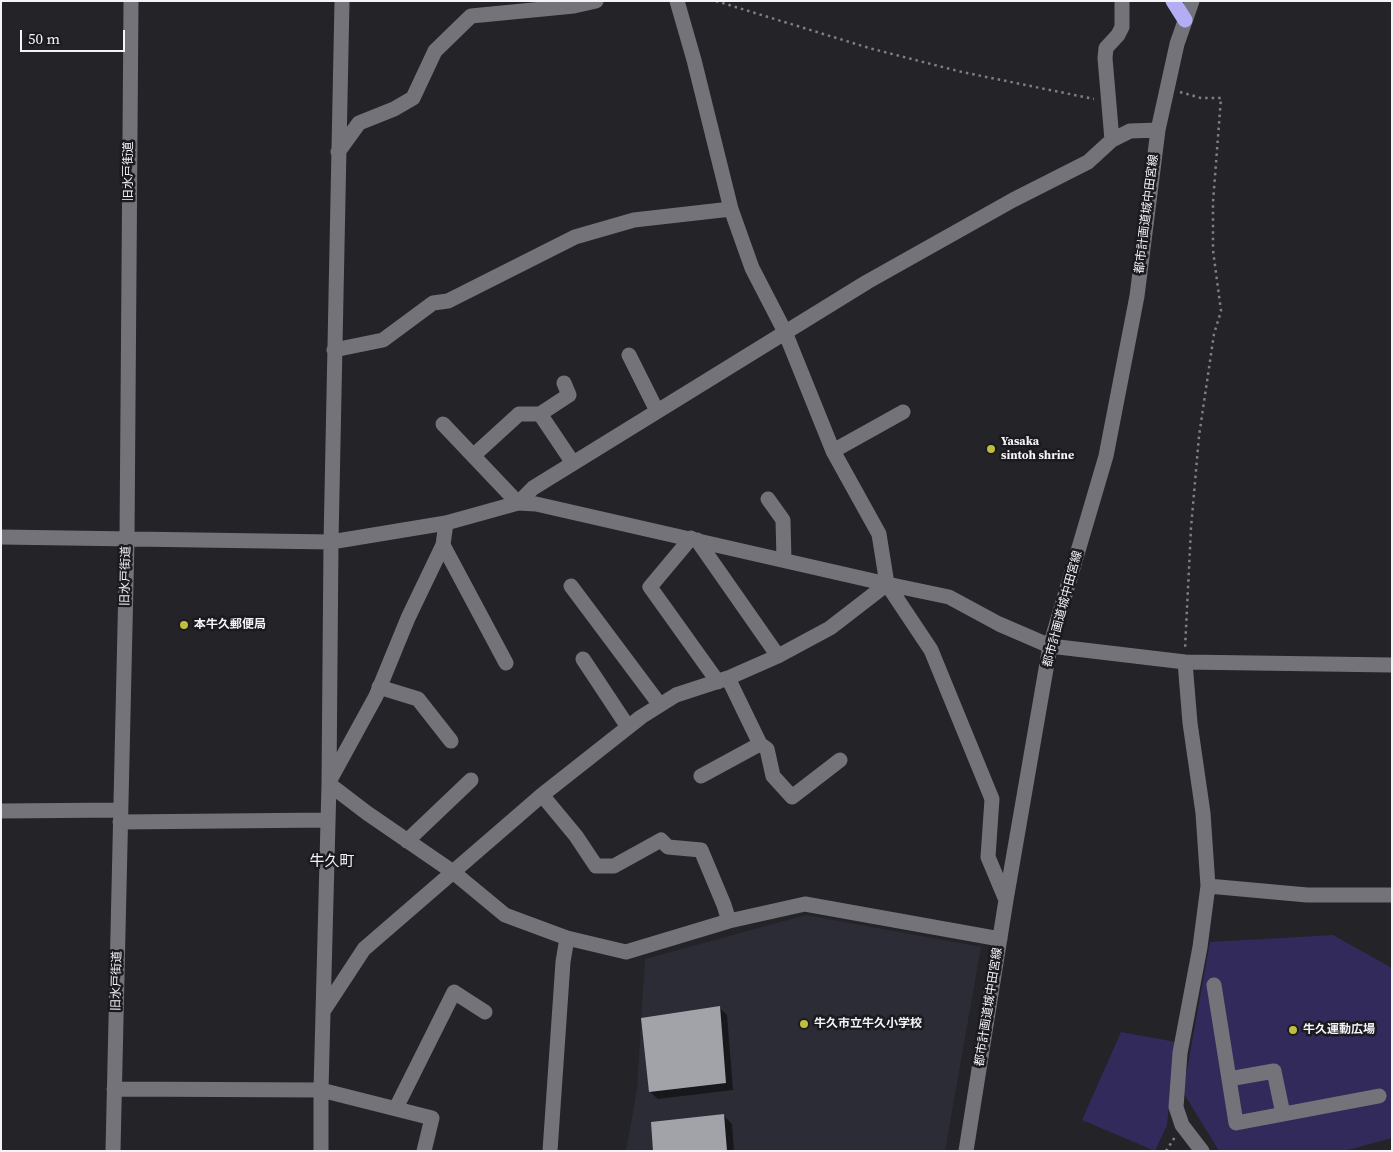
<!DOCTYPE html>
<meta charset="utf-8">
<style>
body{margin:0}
#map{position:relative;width:1393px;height:1152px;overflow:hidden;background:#232328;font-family:"Source Serif 4",serif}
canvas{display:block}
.frame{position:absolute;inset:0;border:2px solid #f4f4f8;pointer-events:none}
.scale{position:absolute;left:20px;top:30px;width:105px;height:22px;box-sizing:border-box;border:2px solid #f4f4f8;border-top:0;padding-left:6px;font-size:15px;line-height:18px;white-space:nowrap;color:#f4f4f8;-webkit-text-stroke:4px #1a1a1f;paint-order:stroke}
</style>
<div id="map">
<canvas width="1393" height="1152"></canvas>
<div class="frame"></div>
<div class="scale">50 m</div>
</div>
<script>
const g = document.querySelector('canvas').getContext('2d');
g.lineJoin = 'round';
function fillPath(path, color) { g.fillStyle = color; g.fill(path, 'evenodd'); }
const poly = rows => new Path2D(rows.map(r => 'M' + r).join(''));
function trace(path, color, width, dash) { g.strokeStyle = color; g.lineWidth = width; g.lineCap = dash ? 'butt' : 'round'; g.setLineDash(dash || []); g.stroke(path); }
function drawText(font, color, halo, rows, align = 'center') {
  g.font = font + ' "Source Serif 4","Noto Sans JP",serif'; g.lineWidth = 5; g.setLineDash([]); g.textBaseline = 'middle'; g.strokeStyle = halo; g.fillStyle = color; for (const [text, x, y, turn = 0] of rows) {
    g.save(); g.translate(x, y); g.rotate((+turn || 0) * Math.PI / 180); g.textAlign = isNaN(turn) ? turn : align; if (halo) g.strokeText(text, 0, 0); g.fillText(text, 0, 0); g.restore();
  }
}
fillPath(poly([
 [806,915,981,947,945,1151,626,1151,637,1089,645,959]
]), '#2c2c36');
fillPath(poly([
 [1333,935,1392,968,1392,1138,1344,1151,1219,1151,1183,1092,1210,942],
 [1121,1032,1176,1042,1167,1125,1155,1151,1082,1120]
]), '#312a5b');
fillPath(poly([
 [720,1008,727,1015,733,1090,658,1099,650,1092],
 [724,1116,732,1124,734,1151,654,1151]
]), '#0007');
fillPath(poly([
 [720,1006,726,1083,649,1092,641,1018],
 [724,1114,727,1151,653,1151,651,1122]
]), '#a2a2a9');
trace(poly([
 [716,1,869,48,962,72,1094,99],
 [1180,92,1201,98,1221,98,1213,202,1213,250,1221,311,1214,334,1199,436,1191,528,1185,649],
 [1166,1151,1175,1137]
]), '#7f7f84', 2.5, [2.5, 4]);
trace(poly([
 [677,1,694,60,731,209,752,268,785,332,833,451,879,534,887,584,931,650,992,799,988,857,1006,900],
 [1112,140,1105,58,1106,48,1118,35,1122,27,1122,1],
 [338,152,359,123,394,109,413,98,435,51,471,16,574,6,596,1],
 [334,350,383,340,433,303,448,301,575,237,634,220,731,209],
 [629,355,657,411],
 [540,414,573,463],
 [443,424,518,503],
 [833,451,903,412],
 [473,456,519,414,540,414,569,395,564,383],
 [768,499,783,520,784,560],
 [518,503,533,488,867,282,1013,200,1088,162,1112,140,1130,131,1158,130],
 [1,537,331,542,446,523,518,503,536,504,887,584,949,597,999,624,1050,646,1185,662,1392,665],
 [691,538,650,587,718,682],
 [697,540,778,656],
 [443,545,506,663],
 [571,586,660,705],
 [583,659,628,727],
 [1185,662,1190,723,1203,813,1208,886,1200,947,1180,1053,1176,1107,1182,1125,1202,1151],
 [728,678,760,744,767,749,773,776,792,797,840,760],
 [379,687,418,699,451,741],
 [701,776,760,744],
 [330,780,376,696,408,618,443,545,446,523],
 [329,784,367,813,453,872,505,915,567,938,626,952,729,921,805,904,1000,939],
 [542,795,576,836,596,866,614,866,661,840,668,847,701,850,724,905,729,921],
 [1,811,121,810],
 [120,822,328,820],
 [407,841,471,780],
 [1208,886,1307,895,1392,895],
 [1214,985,1236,1123,1379,1096],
 [324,1010,364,949,542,795,641,717,676,695,728,678,778,656,830,628,887,584],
 [1229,1079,1274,1071,1283,1114],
 [114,1089,321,1090,329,784,331,542,342,1],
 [396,1108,454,992,485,1012],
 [113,1151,127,540,131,1],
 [321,1151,321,1090,432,1118,424,1151],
 [550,1151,563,962,567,938],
 [966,1151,1006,900,1050,646,1106,456,1137,296,1158,130,1177,44,1192,1]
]), '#737379', 15);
trace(poly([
 [1173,1,1185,20]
]), '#b2adf5', 15);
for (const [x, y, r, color] of [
 [991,449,5,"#c1bd3f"],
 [184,625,5,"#c1bd3f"],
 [804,1024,5,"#c1bd3f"],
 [1293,1030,5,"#c1bd3f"]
]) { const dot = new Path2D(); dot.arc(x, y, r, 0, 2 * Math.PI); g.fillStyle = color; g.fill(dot); trace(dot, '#1a1a1f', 2); }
drawText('12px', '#f4f4f8', '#1a1a1f', [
 ["旧水戸街道",129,171,-90],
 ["都市計画道城中田宮線",1147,214,-83],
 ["旧水戸街道",126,576,-89],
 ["都市計画道城中田宮線",1063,609,-75],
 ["旧水戸街道",117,981,-89],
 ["都市計画道城中田宮線",989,1007,-81]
]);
drawText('bold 12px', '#f4f4f8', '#1a1a1f', [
 ["Yasaka",1001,442],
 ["sintoh shrine",1001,456],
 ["本牛久郵便局",194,625],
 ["牛久市立牛久小学校",814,1024],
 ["牛久運動広場",1303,1030]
], 'left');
drawText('15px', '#f4f4f8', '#1a1a1f', [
 ["牛久町",332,862]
]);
</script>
